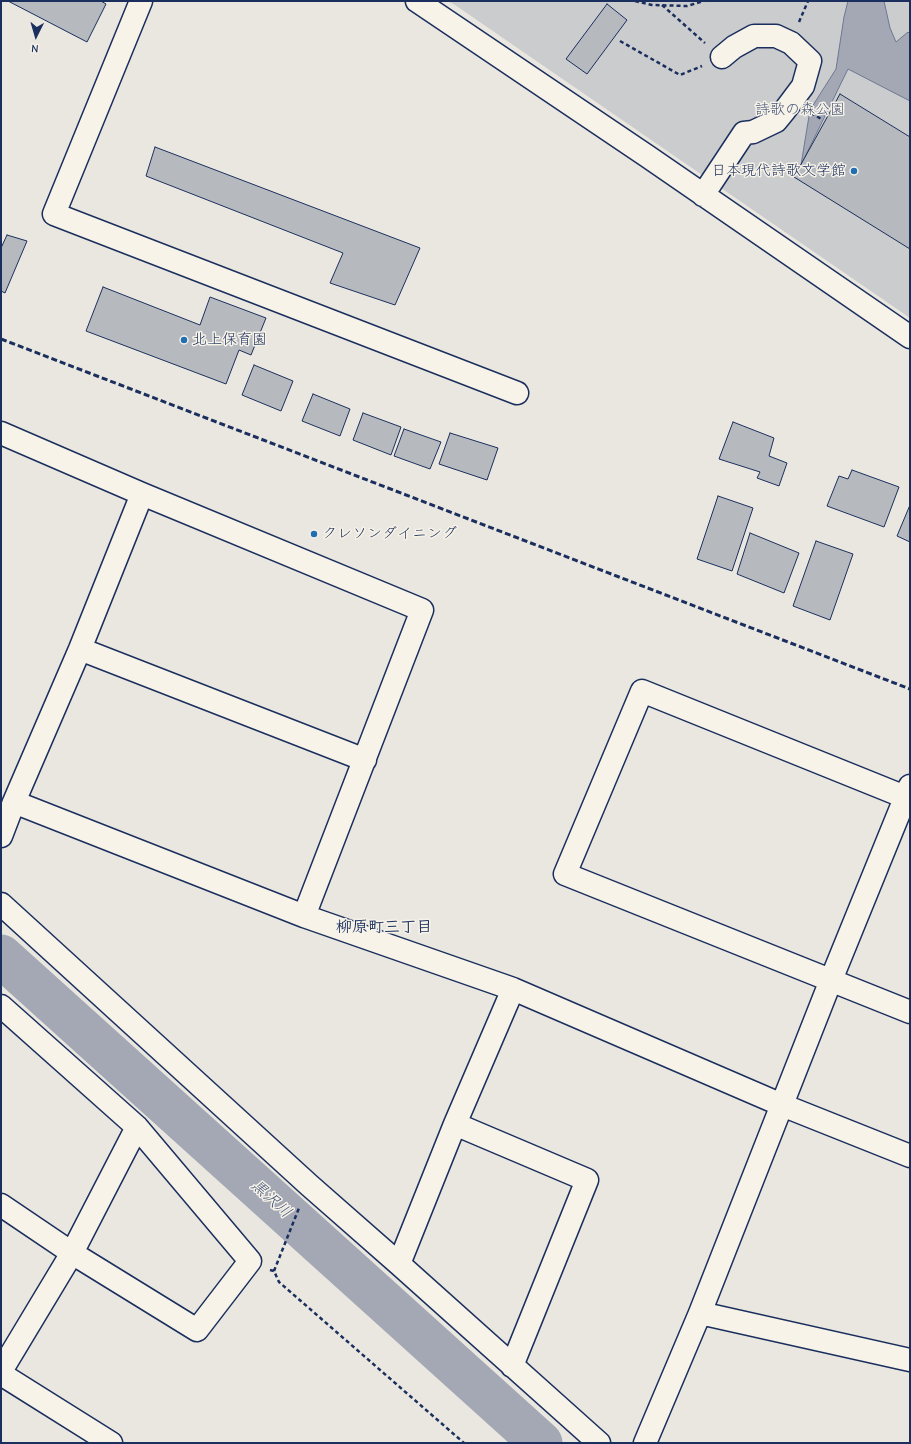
<!DOCTYPE html>
<meta charset="utf-8">
<style>
body{margin:0}
#map{position:relative;width:911px;height:1444px;overflow:hidden;background:#eae7e0;font-family:"Comic Neue",sans-serif}
canvas{display:block}
.frame{position:absolute;inset:0;border:2px solid #1b2f5e;pointer-events:none}
.north{position:absolute;left:16px;top:16px;width:40px;height:40px;-webkit-text-stroke:3px #f7f3e8;paint-order:stroke;rotate:185deg;font-size:11px;font-weight:700;line-height:16px;text-align:center;color:#1b2f5e}
.north::after{content:'';display:block;margin:auto;width:14px;height:18px;background:#1b2f5e;clip-path:polygon(50% 0,100% 100%,50% 72%,0 100%)}
</style>
<div id="map">
<canvas width="911" height="1444"></canvas>
<div class="frame"></div>
<div class="north">N</div>
</div>
<script>
const g = document.querySelector('canvas').getContext('2d');
g.lineJoin = 'round';
function fillPath(path, color) { g.fillStyle = color; g.fill(path, 'evenodd'); }
const poly = rows => new Path2D(rows.map(r => 'M' + r).join(''));
function trace(path, color, width, dash) { g.strokeStyle = color; g.lineWidth = width; g.lineCap = dash ? 'butt' : 'round'; g.setLineDash(dash || []); g.stroke(path); }
function drawText(font, color, halo, rows, align = 'center') {
  g.font = font + ' "Comic Neue","Klee One",sans-serif'; g.lineWidth = 3; g.setLineDash([]); g.textBaseline = 'middle'; g.strokeStyle = halo; g.fillStyle = color; for (const [text, x, y, turn = 0] of rows) {
    g.save(); g.translate(x, y); g.rotate((+turn || 0) * Math.PI / 180); g.textAlign = isNaN(turn) ? turn : align; if (halo) g.strokeText(text, 0, 0); g.fillText(text, 0, 0); g.restore();
  }
}
fillPath(poly([
 [448,1,910,1,910,318,455,5]
]), '#cbcccd');
const water = poly([
 [848,1,884,1,890,28,896,42,908,32,910,34,910,101,848,69,801,165,810,110,836,69,844,17,848,1]
]);
fillPath(water, '#a3a8b4');
trace(water, '#6d7892', 1);
trace(poly([
 [1,956,541,1443]
]), '#a3a8b4', 43);
const building = poly([
 [8,1,101,1,106,4,87,42,8,1],
 [607,4,627,20,587,74,566,59,607,4],
 [840,94,910,137,910,249,794,177,840,94],
 [155,147,420,248,395,305,330,283,343,253,146,176,155,147],
 [7,235,27,241,5,293,1,291,1,248,7,235],
 [103,287,200,325,210,297,266,318,251,355,239,350,226,384,86,331,103,287],
 [254,365,293,381,281,411,242,395,254,365],
 [313,394,350,409,340,436,302,421,313,394],
 [363,413,401,427,391,455,353,440,363,413],
 [733,422,774,438,769,456,787,463,779,486,757,478,760,472,719,459,733,422],
 [404,429,441,442,430,469,394,456,404,429],
 [450,433,498,448,487,480,439,464,450,433],
 [852,470,899,487,884,527,827,506,839,476,848,479,852,470],
 [718,496,753,508,732,571,697,559,718,496],
 [910,505,910,542,897,536,910,505],
 [750,533,799,553,784,593,737,574,750,533],
 [816,541,853,554,830,620,793,606,816,541]
]);
fillPath(building, '#b6babf');
trace(building, '#1b2f5e', 1);
const minor = poly([
 [141,1,54,214,517,393],
 [417,1,647,156,910,337],
 [703,195,744,133,753,132,776,121,785,110,803,86,810,61,791,43,776,36,754,36,734,47,722,57],
 [1,433,142,494,422,610,304,916],
 [80,649,365,760],
 [910,799,642,691,565,874,910,1012],
 [14,802,304,916,513,989,782,1105,910,1156],
 [1,836,14,802,80,649,142,494],
 [1,904,309,1185,399,1264,599,1443],
 [1,1006,137,1127,250,1261,197,1330,72,1253,1,1205],
 [455,1124,587,1180,512,1366],
 [399,1264,455,1124,513,989],
 [700,1313,910,1360],
 [1,1371,72,1253,137,1127],
 [1,1374,111,1443],
 [645,1443,700,1313,831,980,910,786]
]);
trace(minor, '#1b2f5e', 25);
trace(poly([
 [635,1,652,5,687,6,704,1],
 [662,5,705,43],
 [799,22,808,1],
 [620,41,680,75,702,66],
 [811,113,823,120],
 [270,1270,274,1271,279,1282,464,1443],
 [274,1271,299,1208]
]), '#1b2f5e', 2.5, [4, 3]);
trace(minor, '#f7f3e8', 22);
trace(poly([
 [1,339,910,689]
]), '#1b2f5e', 3, [6, 3]);
for (const [x, y, r, color] of [
 [854,171,4,"#1f6fb2"],
 [184,340,4,"#1f6fb2"],
 [314,534,4,"#1f6fb2"]
]) { const dot = new Path2D(); dot.arc(x, y, r, 0, 2 * Math.PI); g.fillStyle = color; g.fill(dot); trace(dot, '#f7f3e8', 1.5); }
drawText('15px', '#47567a', '#f7f3e8', [
 ["詩歌の森公園",800,110]
]);
drawText('15px', '#1b2f5e', '#f7f3e8', [
 ["日本現代詩歌文学館",846,171,"right"],
 ["北上保育園",192,340],
 ["クレソンダイニング",322,534]
], 'left');
drawText('bold 16px', '#1b2f5e', '#f7f3e8', [
 ["柳原町三丁目",384,927]
]);
drawText('italic 16px', '#445378', '#f7f3e8', [
 ["黒沢川",271,1199,42]
]);
</script>
